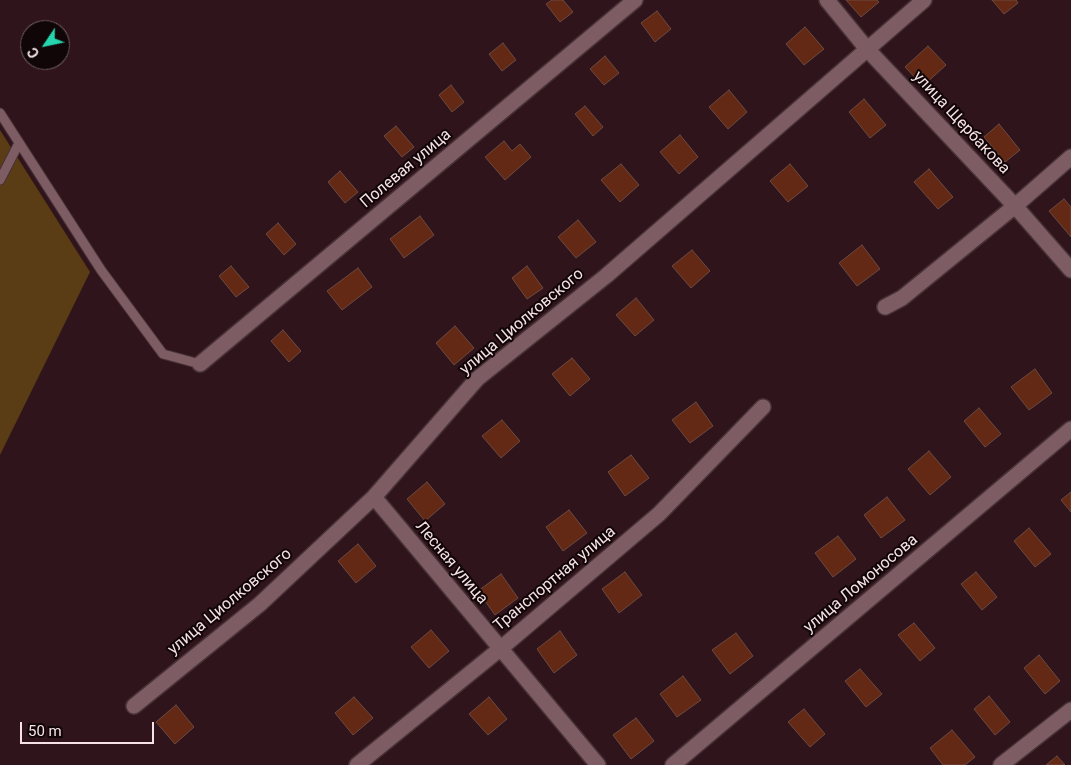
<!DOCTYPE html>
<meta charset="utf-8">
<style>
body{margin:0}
#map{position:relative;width:1071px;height:765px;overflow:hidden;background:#30141b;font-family:Roboto,sans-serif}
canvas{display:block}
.north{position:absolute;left:20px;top:20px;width:50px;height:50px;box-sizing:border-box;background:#100507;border:1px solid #6c5d60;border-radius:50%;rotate:236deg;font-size:14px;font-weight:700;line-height:20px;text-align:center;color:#f6e2e5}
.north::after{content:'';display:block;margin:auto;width:18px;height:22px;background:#25d5ae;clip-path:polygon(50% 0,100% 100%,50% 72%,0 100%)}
.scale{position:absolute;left:20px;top:722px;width:134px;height:22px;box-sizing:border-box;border:2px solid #f6e2e5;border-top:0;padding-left:6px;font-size:15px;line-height:18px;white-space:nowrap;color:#f6e2e5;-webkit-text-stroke:4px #100507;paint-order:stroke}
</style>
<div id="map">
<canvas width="1071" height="765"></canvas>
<div class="north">С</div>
<div class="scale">50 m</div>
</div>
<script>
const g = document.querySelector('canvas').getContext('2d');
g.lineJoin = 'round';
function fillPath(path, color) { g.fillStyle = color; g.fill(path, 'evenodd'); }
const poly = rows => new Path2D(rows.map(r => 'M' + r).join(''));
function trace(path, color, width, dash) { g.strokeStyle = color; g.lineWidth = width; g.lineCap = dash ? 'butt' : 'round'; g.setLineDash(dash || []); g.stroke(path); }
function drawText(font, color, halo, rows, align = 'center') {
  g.font = font + ' Roboto,sans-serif'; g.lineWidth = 4; g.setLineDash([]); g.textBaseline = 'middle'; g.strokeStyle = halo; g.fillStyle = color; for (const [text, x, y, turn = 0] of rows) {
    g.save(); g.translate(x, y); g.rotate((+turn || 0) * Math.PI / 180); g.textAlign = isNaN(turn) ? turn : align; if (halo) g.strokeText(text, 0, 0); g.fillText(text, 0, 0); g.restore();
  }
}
fillPath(poly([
 [0,130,90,272,0,455]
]), '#5a3d14');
const building = poly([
 [552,0,563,0,573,12,560,22,546,4,552,0],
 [846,0,877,0,879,2,861,17,846,0],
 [992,0,1016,0,1018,3,1004,14,992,0],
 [657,11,671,29,655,42,641,23,657,11],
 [805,27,824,49,804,65,786,44,805,27],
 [503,43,516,60,502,71,489,54,503,43],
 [928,46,946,65,923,86,905,67,928,46],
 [605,56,619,73,604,85,590,69,605,56],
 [451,85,464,102,452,112,439,95,451,85],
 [729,90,747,112,728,129,709,107,729,90],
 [864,99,886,125,870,138,849,112,864,99],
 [585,106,603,127,593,136,575,114,585,106],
 [999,124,1020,150,1005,162,984,137,999,124],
 [396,126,414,147,402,157,384,136,396,126],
 [680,135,698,157,679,174,660,152,680,135],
 [504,141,512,151,520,144,531,157,505,180,485,157,504,141],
 [621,164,639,185,620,202,601,180,621,164],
 [790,164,808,186,788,202,770,181,790,164],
 [929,169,953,197,938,209,914,182,929,169],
 [340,171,358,192,345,203,328,182,340,171],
 [1064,199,1071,207,1071,237,1049,211,1064,199],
 [420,216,434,235,404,258,390,239,420,216],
 [578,220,596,242,576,258,558,237,578,220],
 [278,223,296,244,284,255,266,234,278,223],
 [862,245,880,269,857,286,839,263,862,245],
 [692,250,710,271,691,288,672,266,692,250],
 [231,266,249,287,236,297,219,276,231,266],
 [527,266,543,288,527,299,512,278,527,266],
 [358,268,372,287,342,310,327,291,358,268],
 [636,298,654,320,635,336,616,315,636,298],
 [455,326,474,348,454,365,436,343,455,326],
 [283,330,301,351,289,362,271,341,283,330],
 [572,358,590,379,570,396,552,374,572,358],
 [1035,369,1052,393,1029,410,1011,387,1035,369],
 [696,402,713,426,690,443,672,420,696,402],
 [979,408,1001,434,985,447,964,421,979,408],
 [502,420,520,441,501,458,482,436,502,420],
 [929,451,951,477,930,495,908,469,929,451],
 [631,455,649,478,625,496,608,472,631,455],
 [427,482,445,504,425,521,407,499,427,482],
 [1071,492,1071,512,1061,500,1071,492],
 [887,497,905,520,881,538,864,515,887,497],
 [569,510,587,533,563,551,546,527,569,510],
 [1029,528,1051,554,1035,567,1014,541,1029,528],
 [838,536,856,559,833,577,815,553,838,536],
 [358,544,376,566,356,583,338,561,358,544],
 [625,572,642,595,619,613,602,589,625,572],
 [976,572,997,597,982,610,961,584,976,572],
 [501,574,518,598,495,615,478,591,501,574],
 [914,623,935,648,920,661,898,635,914,623],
 [431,630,449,651,429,668,411,647,431,630],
 [560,631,577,655,554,673,537,649,560,631],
 [736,633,753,656,730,674,712,650,736,633],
 [1039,655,1060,681,1045,694,1024,668,1039,655],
 [860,669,882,694,866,707,845,681,860,669],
 [683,676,701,700,677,717,660,694,683,676],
 [989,696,1010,722,995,735,974,709,989,696],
 [354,697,373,718,353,735,335,713,354,697],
 [489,697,507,719,488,735,469,714,489,697],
 [176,705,194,727,175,744,156,722,176,705],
 [804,709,825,734,810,747,788,722,804,709],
 [636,718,654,741,631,759,613,735,636,718],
 [952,730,975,757,965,765,943,765,930,748,952,730],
 [1057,756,1065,765,1046,765,1057,756]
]);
fillPath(building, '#642915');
trace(building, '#6b4b41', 1);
const lane = poly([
 [0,113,101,270,163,354,200,364],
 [0,180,19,143]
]);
const street = poly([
 [827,0,867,49,1015,206,1071,270],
 [885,307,902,298,1015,206,1071,157],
 [200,364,635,0],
 [374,497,598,765],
 [134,706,260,604,374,497,477,379,606,276,924,0],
 [357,765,500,649,659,514,763,407],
 [673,765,1071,429],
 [1001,765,1071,710]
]);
trace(lane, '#473237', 11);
trace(street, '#473237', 18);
trace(lane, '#7e5c63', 9);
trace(street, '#7e5c63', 15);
drawText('16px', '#f6e2e5', '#100507', [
 ["улица Щербакова",961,123,47],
 ["Полевая улица",406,169,-40],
 ["улица Циолковского",522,322,-40],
 ["Лесная улица",451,563,50],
 ["Транспортная улица",555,579,-40],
 ["улица Ломоносова",861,584,-40],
 ["улица Циолковского",230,602,-40]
]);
</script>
